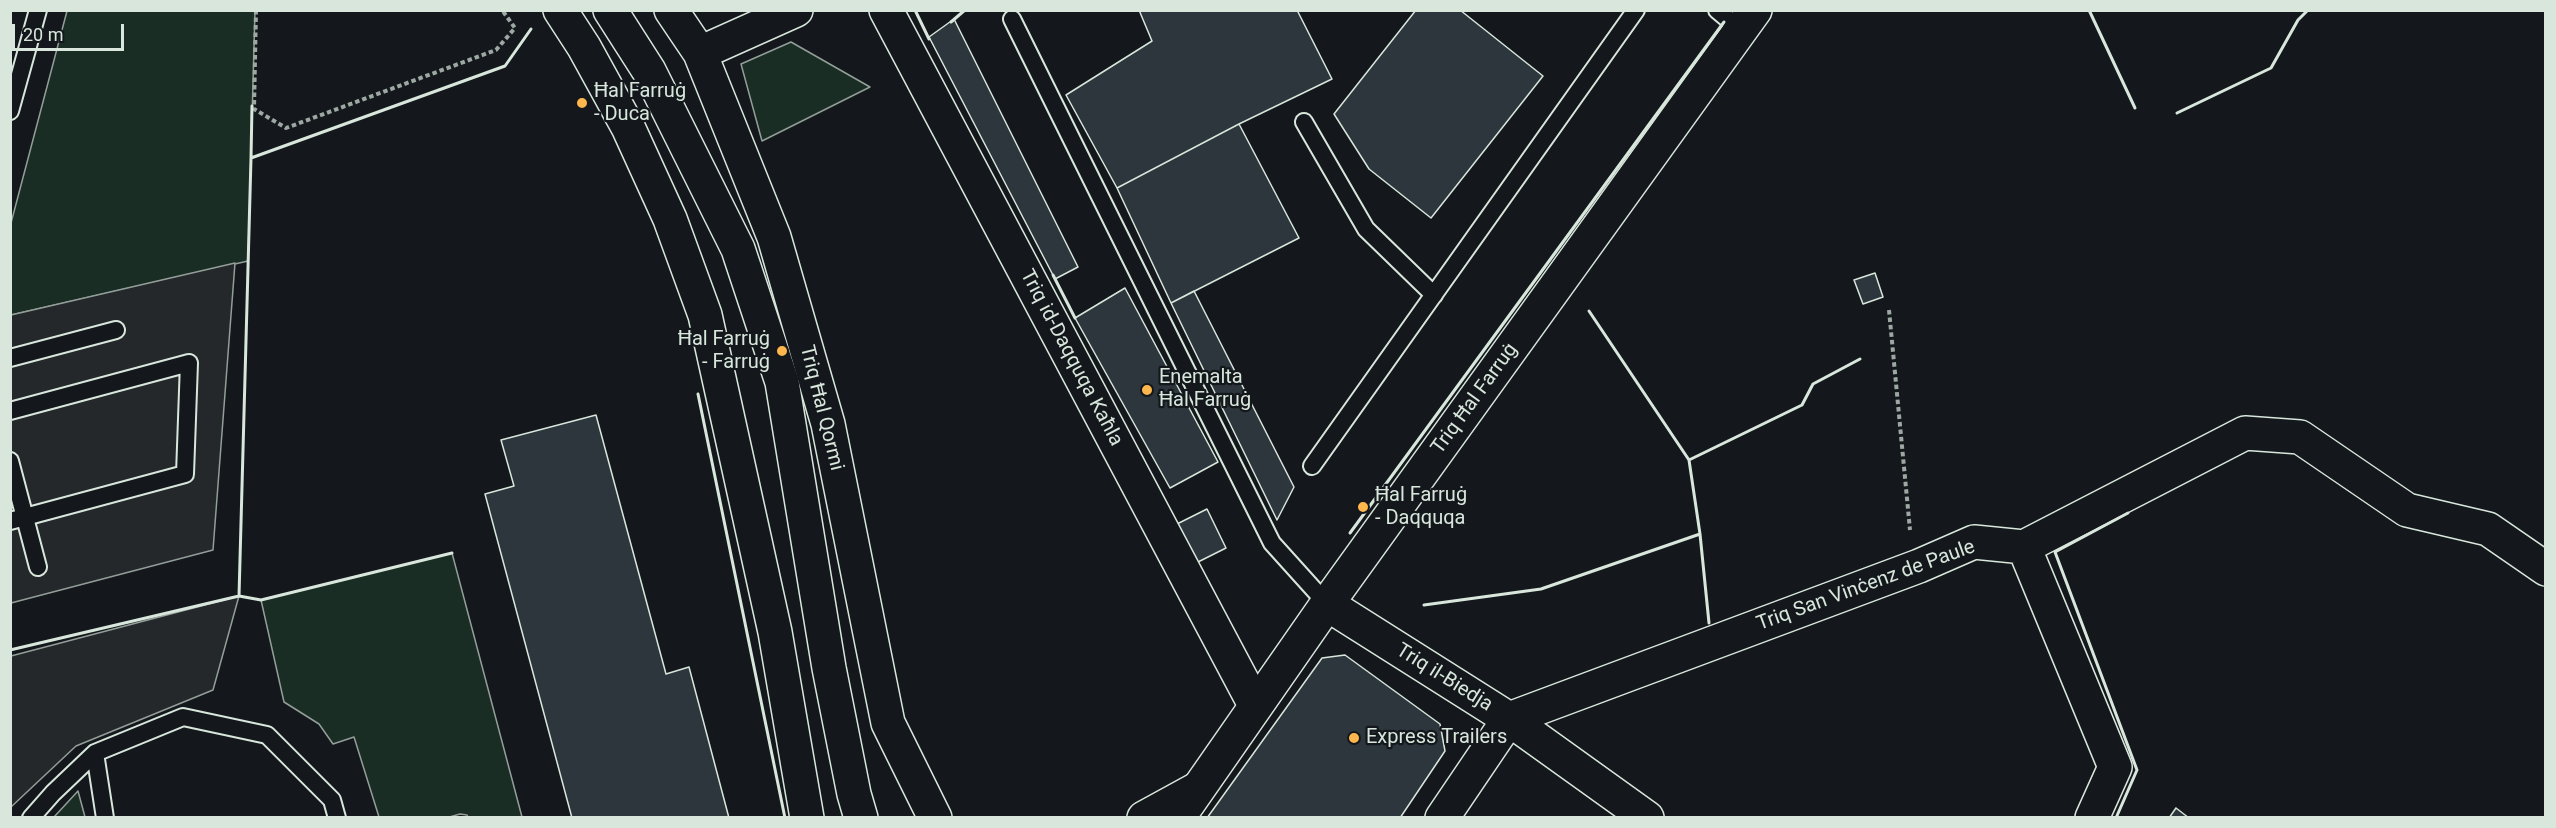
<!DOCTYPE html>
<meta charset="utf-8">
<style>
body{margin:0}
#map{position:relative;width:2556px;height:828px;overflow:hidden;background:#14181c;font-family:Roboto,sans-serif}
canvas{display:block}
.frame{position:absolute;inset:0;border:12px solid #d8e6dc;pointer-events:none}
.scale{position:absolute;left:12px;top:24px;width:112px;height:27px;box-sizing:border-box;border:3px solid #d8e6dc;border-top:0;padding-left:8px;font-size:18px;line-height:21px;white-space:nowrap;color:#d8e6dc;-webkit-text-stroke:4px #14181c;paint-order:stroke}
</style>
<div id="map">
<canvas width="2556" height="828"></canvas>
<div class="frame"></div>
<div class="scale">20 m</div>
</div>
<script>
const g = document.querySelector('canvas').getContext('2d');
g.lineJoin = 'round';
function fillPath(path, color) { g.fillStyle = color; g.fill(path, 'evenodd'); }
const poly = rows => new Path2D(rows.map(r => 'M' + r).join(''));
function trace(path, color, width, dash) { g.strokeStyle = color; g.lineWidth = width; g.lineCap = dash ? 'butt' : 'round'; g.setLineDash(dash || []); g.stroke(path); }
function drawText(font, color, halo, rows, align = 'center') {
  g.font = font + ' Roboto,sans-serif'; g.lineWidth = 4.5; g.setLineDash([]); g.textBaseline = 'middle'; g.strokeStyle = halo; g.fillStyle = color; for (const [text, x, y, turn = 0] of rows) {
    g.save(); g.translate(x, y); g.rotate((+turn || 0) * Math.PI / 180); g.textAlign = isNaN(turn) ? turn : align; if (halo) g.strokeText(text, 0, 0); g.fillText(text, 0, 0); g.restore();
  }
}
const green = poly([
 [67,11,255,11,248,261,11,315,11,223,67,11],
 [791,42,870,87,762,141,741,64,791,42],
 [452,553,522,817,468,817,467,815,460,814,446,818,379,817,354,737,333,744,319,724,284,702,261,600,452,553],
 [78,791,85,817,54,817,78,791]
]);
fillPath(green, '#1a2d24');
trace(green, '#939e99', 1.5);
const parking = poly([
 [235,263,213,550,11,603,11,315,235,263],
 [239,596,213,690,76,746,11,807,11,656,239,596]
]);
fillPath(parking, '#24282b');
trace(parking, '#939e99', 1.5);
const building = poly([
 [1139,10,1297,10,1332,79,1239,124,1117,188,1066,95,1152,41,1139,10],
 [1416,10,1460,10,1543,76,1431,218,1369,169,1334,114,1416,10],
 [954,19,1078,267,1055,279,929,37,954,19],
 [1239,124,1299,238,1171,303,1117,188,1239,124],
 [1875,273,1883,297,1863,304,1854,280,1875,273],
 [1125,288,1218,462,1170,488,1075,318,1125,288],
 [1194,291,1294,487,1277,520,1171,303,1194,291],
 [596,415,666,674,689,667,729,818,572,818,485,494,514,486,501,440,596,415],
 [1207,509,1226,548,1194,564,1175,525,1207,509],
 [1345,655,1440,724,1445,751,1400,818,1207,818,1322,658,1345,655],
 [2176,808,2189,818,2169,818,2176,808]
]);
fillPath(building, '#2c363c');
trace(building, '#d8e6dc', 1.5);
const lane = poly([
 [1717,10,1741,30],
 [1012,19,1272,543,1327,604],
 [10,111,38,10],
 [1304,122,1366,229,1434,295],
 [10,358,116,330],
 [10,411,189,363,185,474,10,521],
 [10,461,38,567],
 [1312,466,1636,10],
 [95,753,105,818],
 [31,818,53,793,95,753,183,717,267,735,332,800,337,818]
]);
const street = poly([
 [671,10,700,53,774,237,828,424,888,723,935,818],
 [886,10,1255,705],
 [700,53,796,10],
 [2024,547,2115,767,2092,818],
 [1327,604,1509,719,1647,818],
 [1144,818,1197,789],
 [1442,818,1509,719,1919,566,1974,542,2024,547,2245,433,2300,437,2407,510,2488,529,2546,569]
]);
const secondary = poly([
 [1178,818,1327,604,1755,10]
]);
const highway = poly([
 [560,10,584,47,628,127,670,219,705,315,775,632,807,818],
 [610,10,649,71,738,249,782,382,829,668,854,794,861,818]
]);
trace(lane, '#d8e6dc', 20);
trace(street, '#d8e6dc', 36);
trace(secondary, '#d8e6dc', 36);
trace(highway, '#d8e6dc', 36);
trace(poly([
 [256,10,254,109,286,128,496,50,515,28,502,10],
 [1889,310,1910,530]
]), '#9da8a2', 4, [4.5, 3]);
trace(lane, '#14181c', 16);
trace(street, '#14181c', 33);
trace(secondary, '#14181c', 33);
trace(highway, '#14181c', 33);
trace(poly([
 [915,10,929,39],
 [2089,10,2135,108],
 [951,22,965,10],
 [2177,113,2271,68,2298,20,2308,10],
 [251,158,252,106],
 [1053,275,1075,318],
 [698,394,785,818],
 [1689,460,1802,405,1813,384,1860,359],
 [1350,533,1724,22],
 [1700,534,1709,623],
 [239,596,251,158,505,66,531,29],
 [1424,605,1541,589,1700,534,1689,460,1589,311],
 [10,650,239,596,261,600,452,553],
 [2116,818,2137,770,2055,552,2128,513]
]), '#d8e6dc', 3);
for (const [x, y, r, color] of [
 [582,103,6,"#ffb74d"],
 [782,351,6,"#ffb74d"],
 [1147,390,6,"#ffb74d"],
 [1363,507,6,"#ffb74d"],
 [1354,738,6,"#ffb74d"]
]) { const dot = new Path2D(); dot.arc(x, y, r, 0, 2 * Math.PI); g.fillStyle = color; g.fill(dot); trace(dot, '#14181c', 2); }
drawText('20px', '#d8e6dc', '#14181c', [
 ["Ħal Farruġ",594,92],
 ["- Duca",594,115],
 ["Ħal Farruġ",770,340,"right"],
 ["- Farruġ",770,363,"right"],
 ["Enemalta",1159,378],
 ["Ħal Farruġ",1159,401],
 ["Ħal Farruġ",1375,496],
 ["- Daqquqa",1375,519],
 ["Express Trailers",1366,738]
], 'left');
drawText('20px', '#d8e6dc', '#14181c', [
 ["Triq id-Daqquqa Kaħla",1071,358,62],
 ["Triq Ħal Farruġ",1475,399,-54],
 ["Triq Ħal Qormi",821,408,76],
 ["Triq San Vinċenz de Paule",1866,586,-20],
 ["Triq il-Biedja",1444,678,32]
]);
</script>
